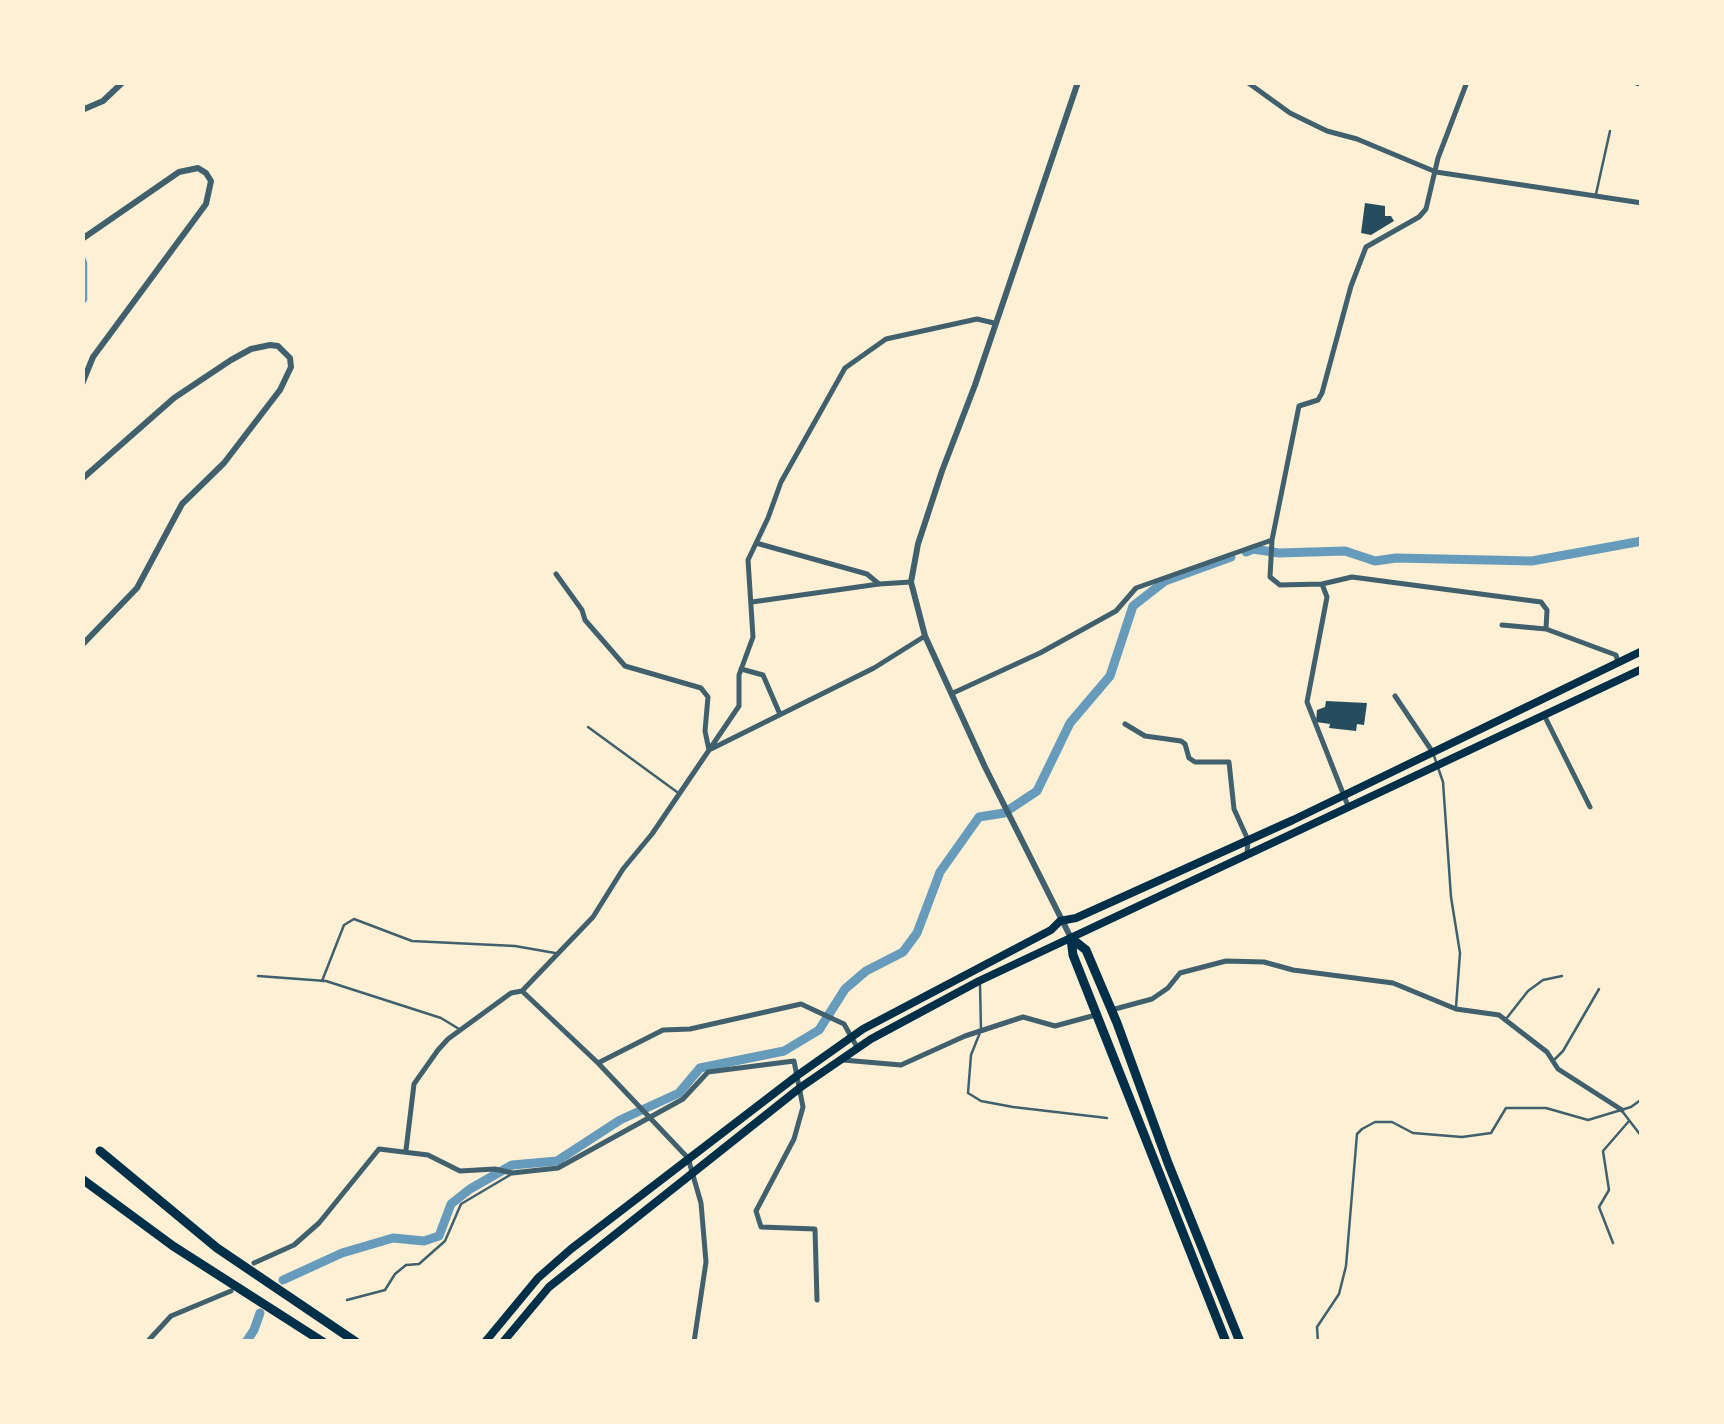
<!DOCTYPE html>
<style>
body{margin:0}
#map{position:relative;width:1724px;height:1424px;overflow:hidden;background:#fdf0d5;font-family:Poppins,sans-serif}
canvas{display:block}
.frame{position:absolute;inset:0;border:85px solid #fdf0d5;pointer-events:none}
</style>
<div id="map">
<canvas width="1724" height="1424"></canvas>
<div class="frame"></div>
</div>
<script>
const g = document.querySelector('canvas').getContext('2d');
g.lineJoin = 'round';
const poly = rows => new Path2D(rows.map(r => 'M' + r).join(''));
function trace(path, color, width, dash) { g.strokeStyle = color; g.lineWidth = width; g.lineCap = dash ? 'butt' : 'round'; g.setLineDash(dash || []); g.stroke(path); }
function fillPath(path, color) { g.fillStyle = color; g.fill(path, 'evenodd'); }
trace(poly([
 [82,252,86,263,86,300,82,305]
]), '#669bbc', 2.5);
trace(poly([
 [1246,552,1253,549,1279,553,1345,551,1375,561,1396,558,1532,561,1642,541],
 [283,1280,342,1253,393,1238,424,1241,439,1236,451,1204,470,1189,512,1165,557,1161,620,1120,679,1093,700,1068,784,1051,819,1030,845,989,866,971,903,952,917,933,940,872,979,817,1004,813,1037,791,1070,723,1110,676,1133,606,1165,581,1231,557],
 [246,1342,254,1330,260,1313]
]), '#669bbc', 9);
fillPath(poly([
 [1365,203,1385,206,1385,216,1391,216,1394,221,1371,235,1361,233],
 [1326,701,1367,703,1364,725,1357,724,1356,731,1329,728,1330,724,1316,722,1317,710,1325,707]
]), '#264d5e');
trace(poly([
 [1629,82,1642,86],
 [1596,194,1610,131],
 [588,727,677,792],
 [1433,753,1443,782,1451,897,1460,953,1456,1007],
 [258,976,326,981,441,1018,459,1029],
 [322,981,344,925,354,919,412,941,515,946,555,953],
 [980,984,981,1030,971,1055,968,1093,981,1101,1013,1107,1107,1118],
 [1506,1019,1528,991,1543,980,1562,976],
 [1555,1059,1563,1051,1599,989],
 [1622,1111,1642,1137],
 [1613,1243,1599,1207,1609,1190,1603,1151,1629,1121],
 [347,1300,385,1290,395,1274,406,1265,419,1264,445,1241,461,1204,510,1175],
 [1318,1342,1317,1327,1339,1294,1346,1266,1357,1134,1362,1129,1375,1122,1392,1122,1413,1133,1462,1137,1491,1133,1506,1108,1546,1108,1588,1120,1631,1107,1642,1099]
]), '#3f606c', 2.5);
trace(poly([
 [1247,82,1290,113,1327,131,1357,139,1436,172,1642,203],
 [1467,82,1438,158,1426,209,1419,217,1366,247,1351,286,1322,393,1318,400,1299,406,1272,540,1270,577,1280,585,1322,584,1352,577,1541,602,1547,610,1546,629],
 [756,543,867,574,879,584],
 [556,574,582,610,585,620,625,666,701,688,708,697,705,731,709,750],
 [1322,584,1327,597,1307,702,1348,806],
 [752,602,879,584,911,582],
 [1502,625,1546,629,1616,655,1618,662],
 [741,669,763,675,779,712],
 [953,693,1040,653,1116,611,1136,588,1272,540],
 [1395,696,1432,751],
 [1544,715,1590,807],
 [1125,724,1145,736,1181,741,1185,744,1189,758,1195,762,1229,762,1234,809,1248,840,1247,854],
 [711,749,874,668,925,636],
 [522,991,598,1063,688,1158,701,1203,706,1262,694,1342],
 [1115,1009,1152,999,1168,988,1180,973,1226,961,1264,962,1293,970,1393,983,1456,1009,1499,1015,1547,1052,1558,1069,1622,1110],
 [843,1060,901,1065,965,1036,1023,1017,1055,1026,1092,1016],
 [598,1063,663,1030,690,1029,801,1004,844,1024,857,1047],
 [406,1150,414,1084,438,1050,448,1039,511,993,522,991,593,917,623,869,652,834,739,706,739,675,753,637,748,560,768,518,781,482,845,368,886,339,977,319,994,323],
 [254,1263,294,1245,319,1223,379,1149,428,1155,460,1171,495,1169,512,1173,558,1168,683,1099,708,1072,794,1061,803,1107,794,1139,756,1211,761,1227,815,1229,817,1300],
 [147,1342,171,1316,231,1291]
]), '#3f606c', 5);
trace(poly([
 [82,110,103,101,123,82],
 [82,239,179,172,198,168,206,173,211,181,206,204,93,357,82,384],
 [82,479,174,398,231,360,251,349,270,345,278,346,290,358,291,367,280,390,224,463,182,504,137,588,82,645],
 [1071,938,985,767,925,636,911,582,918,544,942,471,975,385,1078,82]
]), '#3f606c', 6);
trace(poly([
 [485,1342,538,1278,571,1249,798,1075,863,1029,1051,930,1060,921,1076,918,1293,820,1642,651],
 [503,1342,549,1287,801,1087,871,1039,979,981,1642,669]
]), '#003049', 8);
trace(poly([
 [1071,938,1086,950,1117,1023,1168,1163,1240,1342],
 [1071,939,1073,955,1226,1342],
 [100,1151,217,1248,356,1342],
 [82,1179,173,1246,323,1342]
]), '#003049', 9);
</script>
